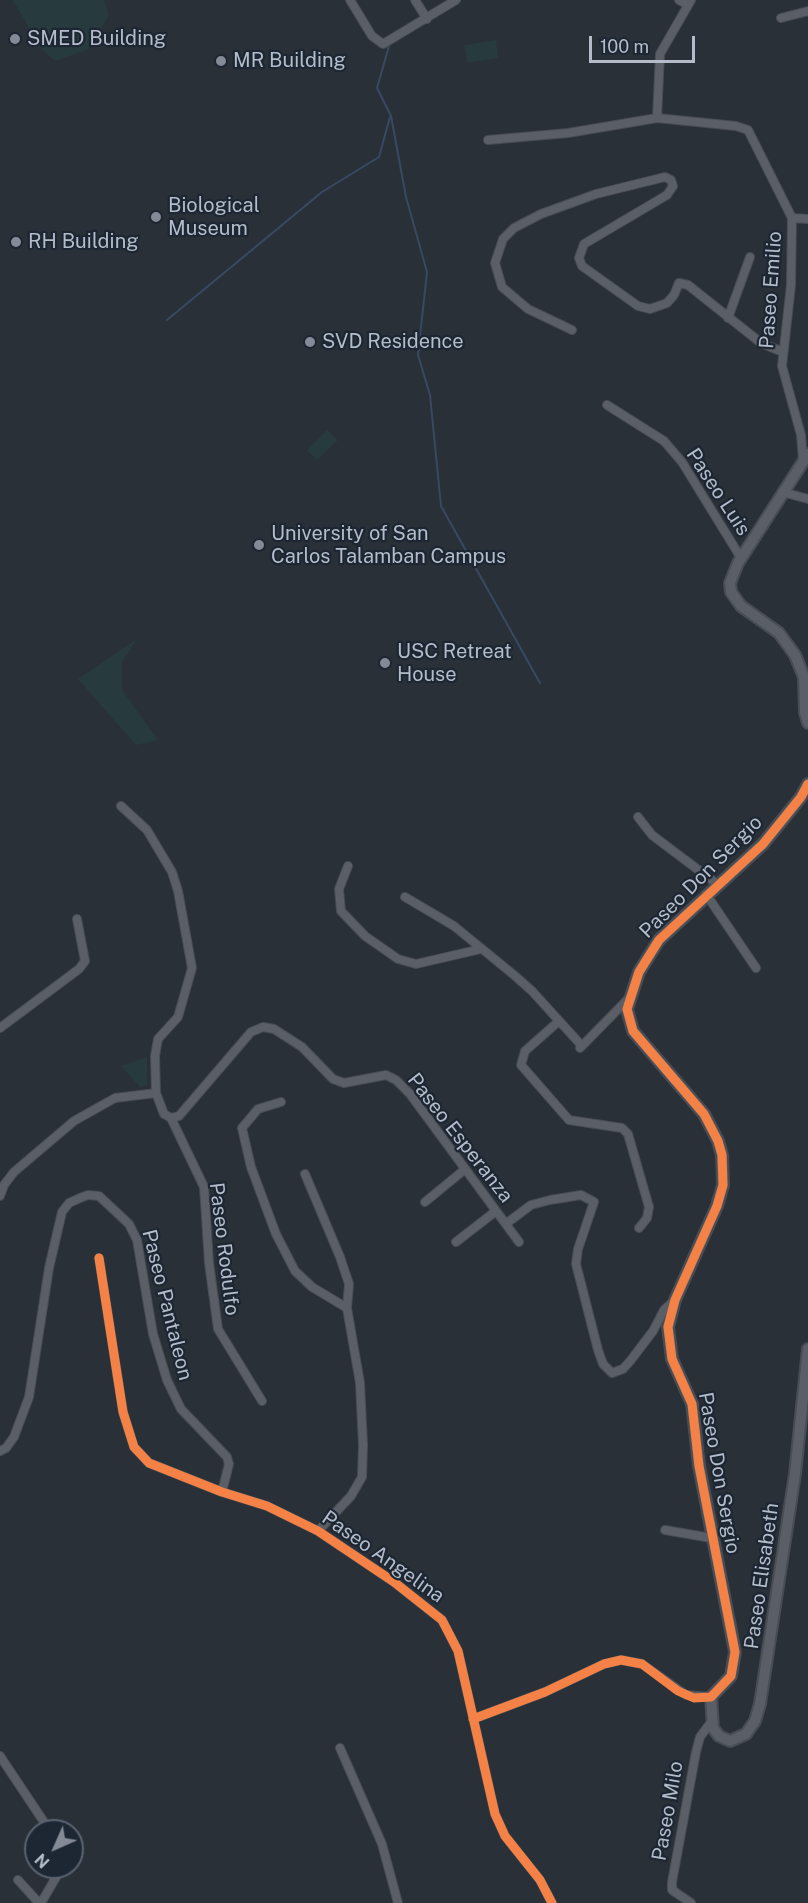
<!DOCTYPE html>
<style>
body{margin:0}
#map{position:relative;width:808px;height:1903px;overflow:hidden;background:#2a3038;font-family:"Public Sans",sans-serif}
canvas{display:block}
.north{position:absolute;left:24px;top:1819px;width:60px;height:60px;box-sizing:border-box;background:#1d2633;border:2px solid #59626f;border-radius:50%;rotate:225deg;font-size:16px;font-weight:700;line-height:24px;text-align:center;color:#b4bcc9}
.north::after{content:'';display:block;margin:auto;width:21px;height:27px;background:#848b96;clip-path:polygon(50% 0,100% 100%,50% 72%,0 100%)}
.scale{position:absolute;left:589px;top:36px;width:106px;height:27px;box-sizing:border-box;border:3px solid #b4bcc9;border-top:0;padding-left:8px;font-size:18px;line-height:21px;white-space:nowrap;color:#b4bcc9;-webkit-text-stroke:4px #1d2633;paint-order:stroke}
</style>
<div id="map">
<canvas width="808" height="1903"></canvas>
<div class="north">N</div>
<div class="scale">100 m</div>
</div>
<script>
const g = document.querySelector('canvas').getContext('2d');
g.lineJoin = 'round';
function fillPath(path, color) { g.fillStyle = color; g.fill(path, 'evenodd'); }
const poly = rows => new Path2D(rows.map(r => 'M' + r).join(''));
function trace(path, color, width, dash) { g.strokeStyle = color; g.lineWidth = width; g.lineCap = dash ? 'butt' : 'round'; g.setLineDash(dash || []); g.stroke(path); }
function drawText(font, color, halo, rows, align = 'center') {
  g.font = font + ' "Public Sans",sans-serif'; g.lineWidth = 4.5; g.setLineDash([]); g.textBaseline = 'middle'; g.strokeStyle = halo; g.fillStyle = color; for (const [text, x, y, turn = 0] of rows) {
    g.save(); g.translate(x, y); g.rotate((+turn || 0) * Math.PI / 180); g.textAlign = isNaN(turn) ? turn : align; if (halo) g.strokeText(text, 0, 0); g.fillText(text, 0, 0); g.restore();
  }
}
fillPath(poly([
 [13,0,104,0,109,16,87,50,55,61,40,48],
 [496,40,498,58,467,63,464,45],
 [327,430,338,440,317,460,307,450],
 [137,639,122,662,122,690,158,740,136,745,78,679],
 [147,1057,147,1085,140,1087,121,1066]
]), '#273a3e');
trace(poly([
 [389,46,377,88,391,116,406,197,427,272,418,355,430,395,441,506,540,683],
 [167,320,322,192,379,157,390,117]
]), '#384963', 2);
const minor = poly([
 [350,0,372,36,383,44,456,0],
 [415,0,427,19],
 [679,0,688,5],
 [781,18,808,11],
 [657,118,660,54,691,0],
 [488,140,568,133,657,118,736,126,748,130,792,218,791,285,782,366,801,435,803,460],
 [792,218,808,219],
 [728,318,750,257],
 [572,330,528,309,502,287,495,263,503,239,514,228,541,214,596,194,665,177,671,180,673,186,667,195,584,244,579,258,582,266,638,306,650,309,667,303,674,295,679,283,688,285,761,343,783,352],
 [607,405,664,441,682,462,741,558],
 [782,492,808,499],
 [121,806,147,830,172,872,178,891,192,968,178,1017,158,1039,155,1056,156,1093,164,1114,171,1118,204,1187,209,1263,218,1329,262,1401],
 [638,817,652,835,717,884],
 [348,866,339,889,341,911,365,936,398,959,416,964,481,949],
 [706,894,756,968],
 [405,897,454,926,514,975,532,991,582,1046],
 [559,1021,525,1051,521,1065,569,1120,622,1128,628,1134,649,1207,647,1218,639,1228],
 [0,1028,79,969,85,961,77,919],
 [580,1048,629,998],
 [281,1102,258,1109,242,1128,251,1167,276,1234,295,1271,312,1287,347,1308],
 [171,1118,179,1116,251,1032,263,1027,274,1029,302,1047,333,1079,344,1083,386,1075,396,1080,410,1094,519,1242],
 [305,1174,340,1257,349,1284,347,1308,360,1383,363,1445,362,1477,351,1496,318,1531],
 [0,1196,4,1185,14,1172,74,1121,115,1098,156,1093],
 [425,1202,464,1170],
 [507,1223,531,1205,550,1200,581,1195,594,1202,578,1249,576,1264,598,1350,603,1364,612,1373,623,1369,631,1360,653,1331,664,1310,675,1300],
 [456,1242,496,1211],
 [99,1258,123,1412,134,1447,149,1463,222,1492,267,1506,318,1531,394,1582,442,1620,458,1651,495,1814,505,1836,540,1880,552,1903],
 [0,1451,6,1448,14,1437,29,1397,49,1268,62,1212,69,1203,80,1198,88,1195,99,1196,129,1224,137,1240,153,1334,167,1380,181,1409,227,1457,229,1464,222,1492],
 [665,1530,711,1538],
 [473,1719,545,1692,604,1664,621,1660,642,1664,686,1695,711,1697],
 [340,1748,382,1844,398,1903],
 [0,1756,50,1831],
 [18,1880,39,1903],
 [41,1903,62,1867],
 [691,1903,672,1890,672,1882,696,1752,700,1737,712,1721]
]);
const tertiary = poly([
 [808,454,738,563,730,583,731,592,741,606,779,633,795,655,804,677,805,712,808,723],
 [808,784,801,797,763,844,659,940,639,972,627,1009,633,1031,704,1114,718,1141,722,1155,723,1185,717,1206,675,1300,668,1327,672,1359,692,1404,699,1466,735,1652,731,1676,711,1697,713,1728,719,1736,730,1741,746,1734,755,1721,760,1704,795,1474,808,1349]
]);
trace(minor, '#484c53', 10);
trace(tertiary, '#484c53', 14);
trace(minor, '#5a5e66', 8);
trace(tertiary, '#5a5e66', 10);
trace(poly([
 [99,1258,123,1412,134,1447,149,1463,222,1492,267,1506,318,1531,394,1582,442,1620,458,1651,495,1814,505,1836,540,1880,552,1903],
 [473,1719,545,1692,604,1664,621,1660,642,1664,678,1691,694,1698,711,1697,731,1676,735,1652,699,1466,692,1404,672,1359,668,1327,675,1300,717,1206,723,1185,722,1155,718,1141,704,1114,633,1031,627,1009,639,972,659,940,763,844,801,797,808,784]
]), '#f48246', 9);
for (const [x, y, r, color] of [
 [15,39,6,"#848b96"],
 [221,61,6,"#848b96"],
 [156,217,6,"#848b96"],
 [16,242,6,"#848b96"],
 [310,342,6,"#848b96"],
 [259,545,6,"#848b96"],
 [385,663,6,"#848b96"]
]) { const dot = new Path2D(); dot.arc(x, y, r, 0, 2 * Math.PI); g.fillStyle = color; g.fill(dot); trace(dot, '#1d2633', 2); }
drawText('20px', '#b4bcc9', '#1d2633', [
 ["SMED Building",27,39],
 ["MR Building",233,61],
 ["Biological",168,206],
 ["Museum",168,229],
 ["RH Building",28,242],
 ["SVD Residence",322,342],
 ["University of San",271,534],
 ["Carlos Talamban Campus",271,557],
 ["USC Retreat",397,652],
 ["House",397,675]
], 'left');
drawText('20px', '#b4bcc9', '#1d2633', [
 ["Paseo Emilio",771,290,-86],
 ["Paseo Luis",718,492,57],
 ["Paseo Don Sergio",701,877,-45],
 ["Paseo Esperanza",460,1138,52],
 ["Paseo Rodulfo",224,1249,83],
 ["Paseo Pantaleon",167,1305,76],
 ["Paseo Don Sergio",719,1473,80],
 ["Paseo Angelina",383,1557,35],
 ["Paseo Elisabeth",762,1576,-82],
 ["Paseo Milo",668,1811,-80]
]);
</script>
